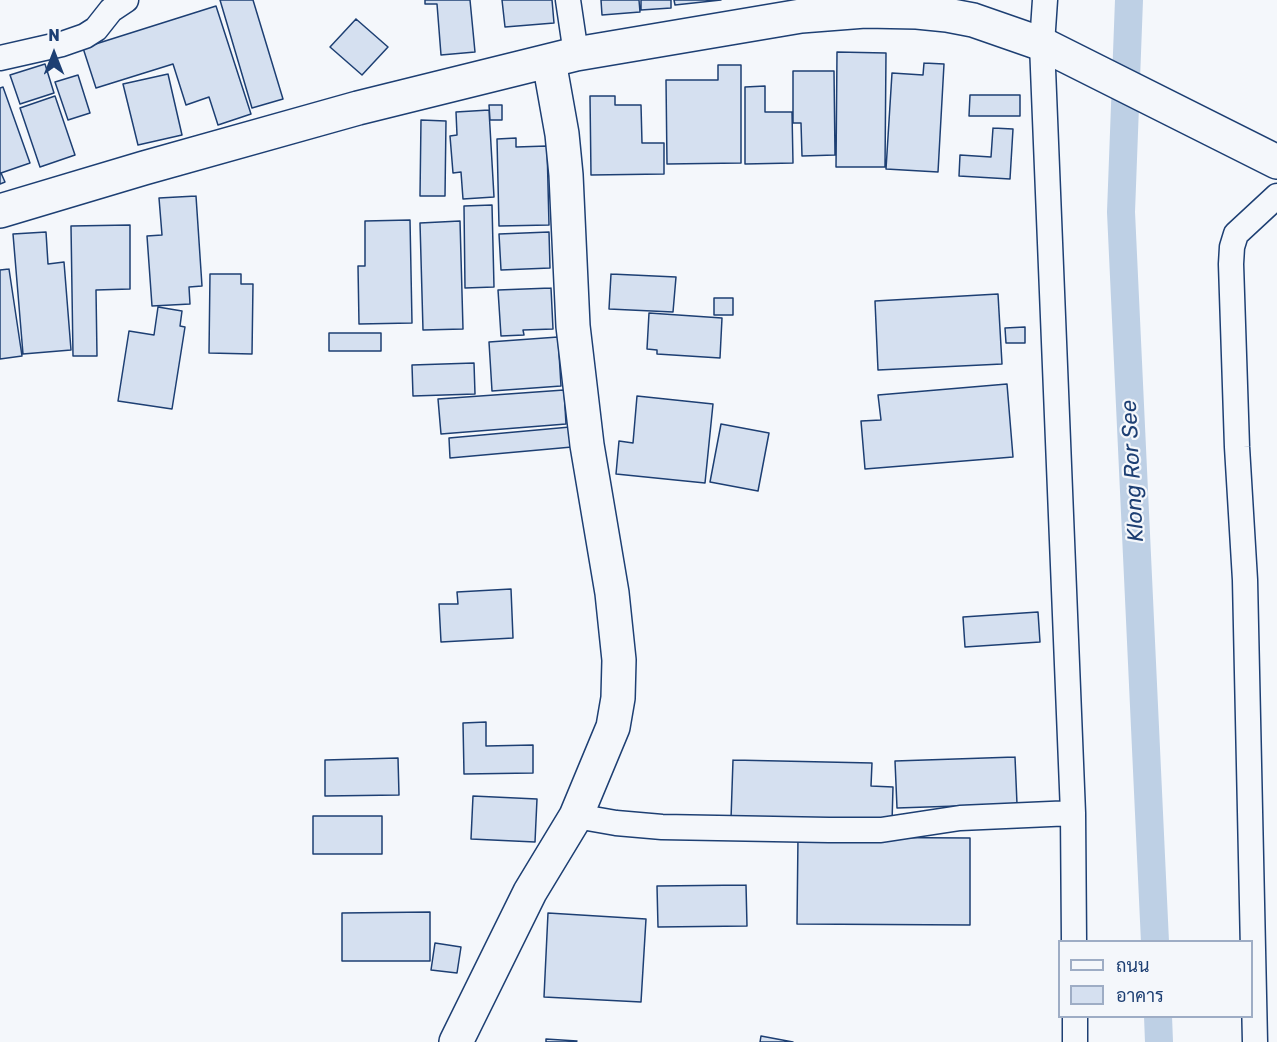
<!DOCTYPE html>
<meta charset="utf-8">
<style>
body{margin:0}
#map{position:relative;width:1277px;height:1042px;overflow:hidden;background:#f4f7fb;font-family:Rubik,Sarabun,sans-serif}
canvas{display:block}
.legend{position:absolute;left:1058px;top:940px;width:195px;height:78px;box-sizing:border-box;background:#f4f7fb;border:2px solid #9eadc5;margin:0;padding:8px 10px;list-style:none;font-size:18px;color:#1d3f73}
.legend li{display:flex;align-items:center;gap:12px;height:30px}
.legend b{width:30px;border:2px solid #9eadc5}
.north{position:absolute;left:24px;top:24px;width:60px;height:60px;-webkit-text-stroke:4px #f4f7fb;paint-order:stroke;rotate:0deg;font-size:16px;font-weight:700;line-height:24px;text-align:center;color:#1d3f73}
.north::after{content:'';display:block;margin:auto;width:21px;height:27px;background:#1d3f73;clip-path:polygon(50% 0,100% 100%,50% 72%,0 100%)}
</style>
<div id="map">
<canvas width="1277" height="1042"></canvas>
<ul class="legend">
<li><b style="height:8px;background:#f4f7fb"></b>ถนน</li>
<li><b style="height:16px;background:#d5e0f0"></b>อาคาร</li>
</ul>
<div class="north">N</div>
</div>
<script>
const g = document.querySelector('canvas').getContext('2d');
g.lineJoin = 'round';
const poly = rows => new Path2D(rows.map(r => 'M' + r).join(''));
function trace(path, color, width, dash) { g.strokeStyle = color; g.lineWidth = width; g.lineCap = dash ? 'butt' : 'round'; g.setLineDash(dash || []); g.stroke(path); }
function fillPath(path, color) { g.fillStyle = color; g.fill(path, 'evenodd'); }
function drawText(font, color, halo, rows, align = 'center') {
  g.font = font + ' Rubik,sans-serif'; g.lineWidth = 4.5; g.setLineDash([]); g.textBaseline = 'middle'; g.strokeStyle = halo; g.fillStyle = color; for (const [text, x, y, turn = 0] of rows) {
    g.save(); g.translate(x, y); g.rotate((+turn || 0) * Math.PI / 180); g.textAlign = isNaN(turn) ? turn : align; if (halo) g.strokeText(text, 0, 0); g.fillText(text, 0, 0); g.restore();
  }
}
trace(poly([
 [1129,0,1121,212,1155,942],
 [1158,1016,1159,1042]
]), '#bed0e5', 28);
const building = poly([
 [220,0,253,0,283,99,252,108,220,0],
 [425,0,470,0,475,52,441,55,437,4,425,4,425,0],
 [502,0,552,0,554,23,505,27,502,0],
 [601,0,639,0,640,12,602,15,601,0],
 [641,0,671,0,671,8,641,10,641,0],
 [674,0,721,0,675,5,674,0],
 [216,6,251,114,218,125,209,97,186,105,173,64,96,88,83,48,216,6],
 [356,19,388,47,362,75,330,47,356,19],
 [837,52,886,53,885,167,836,167,837,52],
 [924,63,944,64,938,172,886,169,892,73,923,75,924,63],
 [45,64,54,93,20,104,10,75,45,64],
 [718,65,741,65,741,163,667,164,666,80,718,80,718,65],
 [793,71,834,71,835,155,802,156,801,123,793,123,793,71],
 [168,74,182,135,138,145,123,84,168,74],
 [78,75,90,113,68,120,55,82,78,75],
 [765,86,765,112,792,112,793,163,745,164,745,87,765,86],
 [3,87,30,163,1,173,5,182,0,184,0,88,3,87],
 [970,95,1020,95,1020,116,969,116,970,95],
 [55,96,75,155,40,167,20,108,55,96],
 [590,96,615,96,615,105,641,105,642,143,664,143,664,174,591,175,590,96],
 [489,105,502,105,502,120,490,120,489,105],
 [489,110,494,197,463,199,461,172,453,173,450,136,457,135,456,112,489,110],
 [421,120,446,121,445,196,420,196,421,120],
 [993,128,1013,129,1010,179,959,176,960,155,991,157,993,128],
 [516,138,516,147,547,146,549,225,499,226,497,139,516,138],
 [196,196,202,286,189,287,190,304,152,306,147,236,162,235,159,198,196,196],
 [492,205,494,287,465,288,464,206,492,205],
 [410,220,412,323,359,324,358,266,365,266,365,221,410,220],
 [460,221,463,329,423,330,420,223,460,221],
 [130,225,130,289,96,290,97,356,73,356,71,226,130,225],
 [46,232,48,264,64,262,71,350,23,354,13,234,46,232],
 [549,232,550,268,501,270,499,234,549,232],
 [9,269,22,356,0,359,0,270,9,269],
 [210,274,241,274,241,284,253,284,252,354,209,353,210,274],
 [611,274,676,277,673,312,609,309,611,274],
 [551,288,553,329,523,330,524,335,501,336,498,290,551,288],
 [998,294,1002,364,878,370,875,301,998,294],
 [714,298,733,298,733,315,714,315,714,298],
 [158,307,182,311,180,326,185,327,172,409,118,401,129,331,154,335,158,307],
 [649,313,722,318,720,358,657,354,657,350,647,349,649,313],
 [1025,327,1025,343,1006,343,1005,328,1025,327],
 [329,333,381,333,381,351,329,351,329,333],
 [558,337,561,386,492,391,489,342,558,337],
 [474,363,475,394,413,396,412,365,474,363],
 [1007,384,1013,457,865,469,861,421,881,420,878,395,1007,384],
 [564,390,566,424,441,434,438,399,564,390],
 [637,396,713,404,705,483,616,474,619,441,633,443,637,396],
 [721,424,769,433,758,491,710,482,721,424],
 [570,427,572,447,450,458,449,438,570,427],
 [511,589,513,638,441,642,439,604,458,604,457,592,511,589],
 [1038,612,1040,642,965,647,963,617,1038,612],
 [486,722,486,746,533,745,533,773,464,774,463,723,486,722],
 [1015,757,1017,804,897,808,895,761,1015,757],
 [398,758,399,795,325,796,325,760,398,758],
 [733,760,872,763,871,786,893,787,892,823,731,819,733,760],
 [473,796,537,799,535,842,471,839,473,796],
 [313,816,382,816,382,854,313,854,313,816],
 [798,837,970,838,970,925,797,924,798,837],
 [746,885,747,926,658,927,657,886,746,885],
 [430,912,430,961,342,961,342,913,430,912],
 [548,913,646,919,641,1002,544,997,548,913],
 [435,943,461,947,457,973,431,970,435,943],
 [761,1036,793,1042,760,1042,761,1036],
 [546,1039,577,1041,576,1042,546,1042,546,1039]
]);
fillPath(building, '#d5e0f0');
trace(building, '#1d3f73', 1.5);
const street = poly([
 [568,0,576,54],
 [1045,0,1042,44,1073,813,1074,942],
 [0,58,62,44,85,36,96,29,111,10,126,0],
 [576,816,616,823,662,827,829,830,881,830,960,818,1073,813],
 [1075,1016,1075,1042],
 [1255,1042,1245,580,1237,447,1231,264,1232,247,1236,234,1277,196]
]);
const secondary = poly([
 [0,211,144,168,358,108,576,54,801,16,865,11,917,12,947,15,973,20,1042,44,1277,162],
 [456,1042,530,892,576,816,613,727,618,698,619,660,612,593,587,445,573,326,566,175,562,134,549,61]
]);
trace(street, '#1d3f73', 27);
trace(secondary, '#1d3f73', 36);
trace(street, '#f4f7fb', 24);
trace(secondary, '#f4f7fb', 33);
drawText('italic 22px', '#1d3f73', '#f4f7fb', [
 ["Klong Ror See",1133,471,-93]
]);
</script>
